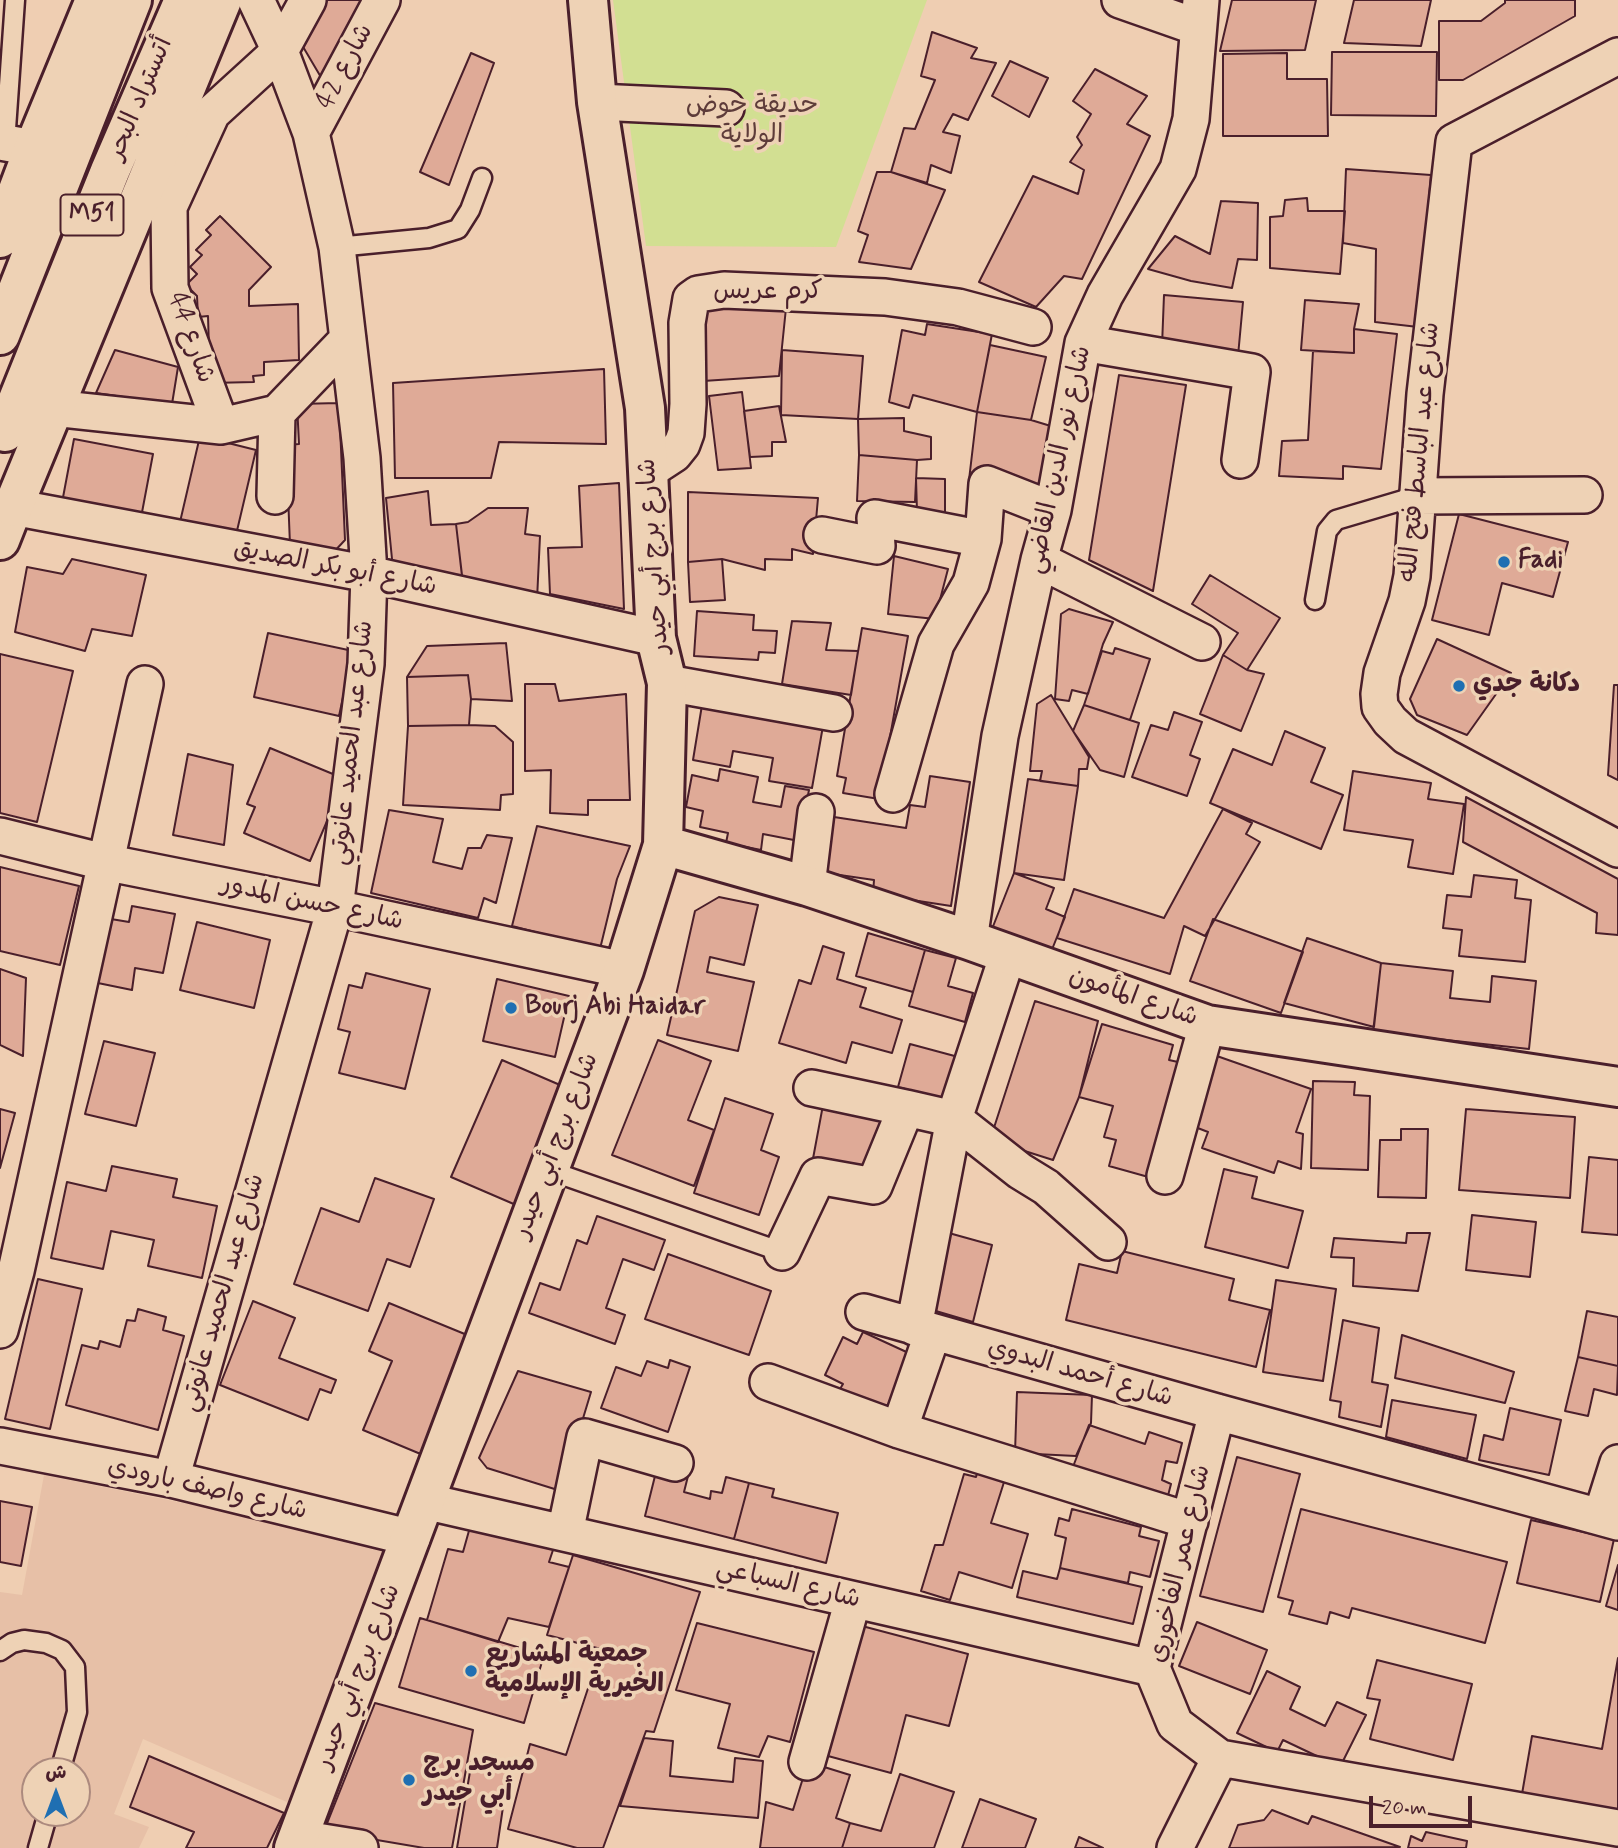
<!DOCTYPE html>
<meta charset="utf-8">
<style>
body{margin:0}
#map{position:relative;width:1618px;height:1848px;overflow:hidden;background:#efceb2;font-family:Mynerve,"Playpen Sans Arabic",sans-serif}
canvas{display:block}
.north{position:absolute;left:21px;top:1757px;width:70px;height:70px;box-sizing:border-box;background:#eed2b5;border:2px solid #ac8a7e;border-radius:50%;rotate:0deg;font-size:19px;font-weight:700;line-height:28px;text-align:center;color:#4a1f2b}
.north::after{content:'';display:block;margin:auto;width:24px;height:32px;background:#1f6fb2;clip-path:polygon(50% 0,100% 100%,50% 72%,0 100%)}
.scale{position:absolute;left:1369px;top:1796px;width:103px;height:32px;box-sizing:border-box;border:4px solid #4a1f2b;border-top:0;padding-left:9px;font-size:21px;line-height:24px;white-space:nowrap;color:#4a1f2b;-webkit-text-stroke:5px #eed2b5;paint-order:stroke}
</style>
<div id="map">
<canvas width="1618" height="1848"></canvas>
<div class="north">ش</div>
<div class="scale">20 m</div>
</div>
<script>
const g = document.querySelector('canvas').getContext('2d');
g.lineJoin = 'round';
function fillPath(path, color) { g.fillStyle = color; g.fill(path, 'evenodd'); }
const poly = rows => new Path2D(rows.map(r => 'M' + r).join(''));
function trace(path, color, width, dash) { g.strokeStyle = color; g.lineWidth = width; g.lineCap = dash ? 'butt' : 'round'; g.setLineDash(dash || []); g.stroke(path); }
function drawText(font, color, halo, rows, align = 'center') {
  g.font = font + ' Mynerve,"Playpen Sans Arabic",sans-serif'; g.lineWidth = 7; g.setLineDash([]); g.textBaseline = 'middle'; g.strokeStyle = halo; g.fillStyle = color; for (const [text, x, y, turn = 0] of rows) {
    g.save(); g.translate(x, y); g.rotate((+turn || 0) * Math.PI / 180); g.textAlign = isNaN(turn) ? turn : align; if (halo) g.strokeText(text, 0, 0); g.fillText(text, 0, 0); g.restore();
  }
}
fillPath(poly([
 [44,1475,392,1545,346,1669,289,1803,143,1739,114,1814,149,1827,139,1848,0,1848,0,1592,22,1595],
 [35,1771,77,1771,77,1813,35,1813]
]), '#e7c0a7');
fillPath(poly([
 [613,0,927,0,836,247,646,246]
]), '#d2df92');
const building = poly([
 [320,0,364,0,325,84,299,40,320,0],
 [1232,0,1316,0,1305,50,1220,51,1232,0],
 [1354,0,1431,0,1421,46,1344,43,1354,0],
 [1505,0,1575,0,1575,16,1463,80,1439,80,1439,21,1481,21,1505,3,1505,0],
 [932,32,977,48,971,58,996,63,968,120,953,114,943,132,960,136,951,173,931,165,927,183,891,172,904,128,915,129,935,80,921,76,932,32],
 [1332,52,1437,52,1436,116,1331,115,1332,52],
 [471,53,494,63,449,185,420,172,471,53],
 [1287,53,1287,79,1327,79,1328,136,1223,136,1223,54,1287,53],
 [1010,61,1048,78,1029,117,992,96,1010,61],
 [1095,69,1147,96,1127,124,1150,136,1082,279,1064,276,1036,307,979,282,1033,176,1078,194,1084,170,1070,162,1082,145,1077,137,1091,114,1073,101,1095,69],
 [1346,169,1431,175,1418,327,1375,322,1376,249,1343,243,1346,169],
 [877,172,891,172,945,190,911,269,859,262,868,235,858,231,877,172],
 [1307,198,1308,211,1345,211,1340,274,1270,268,1270,217,1283,216,1285,200,1307,198],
 [1221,201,1258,203,1257,260,1238,259,1232,288,1191,281,1148,269,1175,236,1210,254,1221,201],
 [220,216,271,267,249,290,249,306,298,304,299,360,264,362,264,375,253,376,254,382,210,383,208,316,198,317,197,296,186,285,197,274,190,267,202,255,196,250,211,235,206,230,220,216],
 [1164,295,1243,302,1238,356,1162,346,1164,295],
 [1305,300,1359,304,1354,329,1354,353,1301,350,1305,300],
 [701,308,786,308,779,376,703,381,701,308],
 [927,324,992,334,977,412,913,395,909,408,889,402,902,330,925,335,927,324],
 [1354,329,1397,334,1381,469,1343,466,1343,479,1279,476,1282,441,1308,440,1313,351,1354,353,1354,329],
 [990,345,1046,357,1031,420,977,412,990,345],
 [115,350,178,367,172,404,96,393,115,350],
 [782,350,863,356,858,419,781,415,782,350],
 [604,369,606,444,499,442,491,478,395,478,393,383,604,369],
 [1119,375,1186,385,1153,591,1089,560,1119,375],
 [742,392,751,468,718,470,709,396,742,392],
 [339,403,345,540,330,556,290,545,286,445,299,444,297,404,339,403],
 [779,406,786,442,772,442,772,456,750,457,744,411,779,406],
 [977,412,1031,420,1054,427,1044,486,969,480,977,412],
 [904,418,904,431,931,437,931,459,917,460,859,455,858,419,904,418],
 [200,436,256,450,236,535,180,522,200,436],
 [74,439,153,454,140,523,61,508,74,439],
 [859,455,917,460,915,502,857,501,859,455],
 [916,478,945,479,945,512,917,512,916,478],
 [619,483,624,609,550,594,548,548,582,547,579,486,619,483],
 [428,491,431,525,456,524,462,575,421,574,399,568,392,559,386,498,428,491],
 [688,492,818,498,813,554,792,549,792,560,765,559,765,570,722,559,688,562,688,492],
 [488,508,528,508,525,534,540,536,537,600,463,585,456,524,468,522,488,508],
 [1459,514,1568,542,1553,597,1502,583,1489,635,1432,620,1459,514],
 [894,556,948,569,935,619,888,614,894,556],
 [72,559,146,575,132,636,92,629,85,651,15,632,27,567,63,574,72,559],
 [722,559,725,600,690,602,688,562,722,559],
 [1210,575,1280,618,1247,670,1223,655,1238,633,1192,604,1210,575],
 [1069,609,1113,622,1103,644,1088,694,1072,690,1069,701,1055,699,1061,614,1069,609],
 [697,611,754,615,753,630,777,631,775,653,759,652,758,660,694,656,697,611],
 [792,621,831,623,826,650,858,651,851,695,782,684,792,621],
 [862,628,908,636,879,799,843,793,846,778,837,776,862,628],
 [268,633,353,651,339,716,254,697,268,633],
 [1437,639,1511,673,1467,735,1417,715,1410,699,1437,639],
 [506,643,512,701,471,699,468,675,407,677,427,646,506,643],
 [1115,648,1150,659,1130,720,1084,705,1102,651,1113,654,1115,648],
 [0,654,73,671,37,822,0,813,0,654],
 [1223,655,1247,670,1264,674,1241,731,1200,714,1223,655],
 [468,675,471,699,469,725,408,726,407,677,468,675],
 [525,684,555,684,559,701,626,694,630,800,588,800,588,815,550,813,551,770,525,771,525,684],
 [1614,685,1618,685,1618,780,1608,775,1614,685],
 [1051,695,1089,757,1087,769,1079,769,1078,786,1040,781,1042,771,1030,771,1037,704,1051,695],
 [702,705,823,726,812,788,769,781,773,758,733,751,730,767,693,760,702,705],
 [1084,705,1139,723,1124,777,1100,770,1073,731,1084,705],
 [1174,712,1202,722,1190,755,1200,759,1187,796,1132,777,1151,725,1168,730,1174,712],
 [469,725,495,726,513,742,513,794,501,795,500,810,403,805,408,726,469,725],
 [1285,731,1325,748,1311,782,1343,795,1321,849,1210,803,1233,749,1272,765,1285,731],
 [270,748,345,779,310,861,244,833,255,807,247,804,270,748],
 [188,754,233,765,224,845,173,835,188,754],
 [720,769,758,777,753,802,781,807,785,786,809,790,799,841,763,834,761,850,726,843,728,833,700,827,703,811,686,807,692,775,718,781,720,769],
 [1353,771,1431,783,1428,799,1464,804,1453,874,1408,867,1413,840,1344,830,1353,771],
 [930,776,970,782,951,906,873,894,874,880,826,873,834,817,906,828,910,805,925,807,930,776],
 [1028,779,1078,786,1064,880,1014,873,1028,779],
 [1466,797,1618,879,1618,935,1596,933,1597,913,1463,842,1466,797],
 [1223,809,1252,823,1246,834,1260,842,1205,936,1184,926,1170,974,1057,938,1074,889,1164,918,1223,809],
 [389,810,443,819,433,862,462,869,468,848,481,848,487,835,512,838,496,903,484,898,478,918,371,893,389,810],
 [537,826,630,846,617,879,600,949,512,926,537,826],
 [0,867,79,886,60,965,0,951,0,867],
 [1014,873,1054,888,1046,909,1065,917,1051,952,992,929,1014,873],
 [1474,875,1517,880,1515,898,1531,900,1525,962,1459,956,1462,930,1443,928,1447,895,1471,897,1474,875],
 [719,897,758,905,744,965,710,957,707,972,754,982,738,1051,667,1035,695,911,719,897],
 [132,906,175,914,163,973,135,968,132,990,93,982,105,918,129,922,132,906],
 [1213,919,1303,952,1281,1013,1190,981,1213,919],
 [197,922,270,940,254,1008,180,990,197,922],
 [868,933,925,950,913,992,856,976,868,933],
 [1307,938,1381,963,1374,1027,1284,1003,1307,938],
 [823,946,844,953,837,979,866,988,860,1007,902,1020,892,1053,852,1042,846,1063,779,1043,799,980,811,984,823,946],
 [925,950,956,958,948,986,973,993,965,1022,909,1006,925,950],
 [1381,963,1453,971,1450,998,1490,1002,1492,976,1536,981,1529,1049,1373,1032,1381,963],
 [0,969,26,978,23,1056,0,1045,0,969],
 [366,973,430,989,405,1089,339,1073,350,1032,338,1029,349,985,362,988,366,973],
 [497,979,569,996,555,1057,483,1041,497,979],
 [1035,1001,1098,1021,1079,1097,1053,1160,990,1140,1035,1001],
 [1102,1024,1173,1045,1169,1060,1178,1062,1170,1091,1176,1093,1152,1178,1109,1166,1116,1140,1104,1137,1113,1106,1079,1097,1102,1024],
 [658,1040,711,1061,688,1120,714,1130,694,1186,612,1155,658,1040],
 [104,1041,155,1053,136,1126,85,1114,104,1041],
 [910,1044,962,1058,950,1101,898,1087,910,1044],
 [1214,1055,1311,1089,1296,1132,1303,1134,1301,1169,1278,1161,1274,1173,1202,1148,1208,1132,1190,1125,1214,1055],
 [502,1060,567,1088,516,1205,451,1177,502,1060],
 [1313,1081,1355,1082,1354,1095,1370,1096,1368,1170,1311,1168,1313,1081],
 [725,1098,773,1114,761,1150,779,1157,759,1215,694,1193,725,1098],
 [823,1105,888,1117,870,1174,812,1164,823,1105],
 [0,1109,15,1113,0,1168,0,1109],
 [1466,1109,1575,1117,1570,1198,1459,1190,1466,1109],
 [1401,1129,1428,1129,1426,1198,1378,1197,1380,1140,1401,1140,1401,1129],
 [1589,1157,1618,1160,1618,1235,1582,1232,1589,1157],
 [112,1166,177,1179,173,1197,217,1206,202,1278,148,1266,154,1240,111,1231,103,1269,51,1258,67,1182,106,1191,112,1166],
 [1224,1169,1257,1177,1252,1198,1303,1211,1288,1268,1205,1247,1224,1169],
 [375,1178,434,1199,410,1267,387,1259,368,1311,294,1284,321,1208,359,1222,375,1178],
 [1472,1215,1536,1222,1530,1277,1466,1270,1472,1215],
 [597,1216,665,1240,654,1270,623,1259,606,1308,625,1315,615,1344,529,1313,540,1283,560,1290,577,1240,587,1244,597,1216],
 [938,1230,992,1245,973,1322,929,1309,938,1230],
 [1407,1233,1430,1233,1418,1291,1353,1286,1354,1258,1331,1257,1334,1238,1406,1243,1407,1233],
 [1122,1251,1234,1279,1229,1300,1270,1310,1256,1367,1066,1320,1079,1264,1117,1273,1122,1251],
 [668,1254,771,1291,749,1355,645,1319,668,1254],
 [38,1279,82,1289,50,1429,5,1419,38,1279],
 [1276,1280,1336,1289,1323,1381,1263,1372,1276,1280],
 [253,1301,295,1318,279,1358,336,1380,331,1393,320,1389,308,1420,220,1385,253,1301],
 [389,1303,472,1337,423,1455,363,1430,392,1361,369,1351,389,1303],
 [138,1309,166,1317,163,1330,184,1336,158,1430,66,1405,82,1345,98,1349,100,1341,120,1347,127,1320,135,1321,138,1309],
 [1587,1311,1618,1317,1618,1366,1578,1357,1587,1311],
 [1343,1320,1379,1328,1372,1382,1388,1385,1381,1427,1339,1417,1341,1402,1330,1400,1343,1320],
 [863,1332,913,1355,887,1411,840,1389,843,1384,825,1375,843,1337,857,1344,863,1332],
 [1402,1335,1514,1372,1505,1403,1395,1378,1402,1335],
 [1578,1357,1618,1366,1617,1395,1594,1389,1588,1416,1565,1411,1578,1357],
 [670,1360,690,1367,668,1432,601,1408,616,1367,641,1376,647,1361,668,1368,670,1360],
 [518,1371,591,1392,561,1491,487,1468,479,1458,518,1371],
 [1017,1392,1092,1395,1091,1423,1076,1456,1015,1453,1017,1392],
 [1392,1400,1476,1415,1467,1459,1386,1437,1392,1400],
 [1510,1408,1561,1420,1549,1475,1479,1460,1484,1435,1503,1440,1510,1408],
 [1089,1425,1145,1444,1149,1432,1182,1443,1177,1463,1166,1461,1162,1480,1171,1484,1164,1511,1071,1472,1089,1425],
 [982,1457,1005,1479,991,1523,1028,1534,1012,1588,959,1572,950,1600,921,1591,935,1545,943,1545,964,1474,976,1477,982,1457],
 [1237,1457,1300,1474,1263,1612,1200,1596,1237,1457],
 [658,1464,689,1472,684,1492,710,1499,711,1491,722,1493,726,1477,749,1483,734,1539,645,1516,658,1464],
 [749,1483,774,1489,772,1497,838,1513,826,1563,734,1539,749,1483],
 [0,1501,32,1507,21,1566,0,1562,0,1501],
 [1072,1509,1141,1527,1139,1536,1159,1541,1150,1577,1130,1572,1128,1583,1060,1568,1066,1538,1055,1535,1059,1518,1069,1521,1072,1509],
 [1301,1509,1507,1562,1485,1643,1352,1608,1349,1618,1330,1612,1327,1624,1289,1614,1293,1601,1278,1597,1301,1509],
 [472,1520,555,1544,549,1562,569,1567,549,1627,508,1618,498,1642,427,1620,448,1549,463,1552,472,1520],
 [1531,1520,1614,1539,1600,1602,1517,1583,1531,1520],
 [573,1555,700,1592,654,1732,646,1731,603,1848,577,1848,508,1829,530,1744,566,1755,601,1649,547,1635,573,1555],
 [1618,1565,1618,1610,1606,1606,1618,1565],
 [1060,1568,1142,1587,1133,1624,1017,1597,1023,1571,1057,1579,1060,1568],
 [420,1618,544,1655,524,1723,399,1687,420,1618],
 [1197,1622,1267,1650,1250,1694,1179,1666,1197,1622],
 [697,1623,814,1652,790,1742,768,1736,759,1757,718,1748,730,1704,676,1690,697,1623],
 [862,1626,968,1654,949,1726,906,1715,891,1773,828,1756,862,1626],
 [1618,1658,1618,1811,1522,1794,1532,1736,1602,1749,1618,1658],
 [1377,1660,1472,1684,1453,1760,1370,1739,1380,1700,1367,1698,1377,1660],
 [1267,1671,1300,1687,1290,1709,1325,1726,1337,1702,1366,1715,1340,1767,1283,1740,1277,1752,1237,1733,1267,1671],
 [375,1703,473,1730,452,1848,424,1848,324,1831,375,1703],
 [644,1738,673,1741,670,1776,733,1782,735,1758,763,1761,758,1818,620,1806,644,1738],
 [149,1756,284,1813,267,1848,186,1848,194,1832,130,1807,149,1756],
 [472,1760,509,1766,497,1848,457,1848,472,1760],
 [808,1762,850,1775,836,1818,850,1823,842,1848,760,1848,766,1802,793,1810,808,1762],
 [900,1774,954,1792,934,1848,842,1848,850,1823,881,1831,900,1774],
 [980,1799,1036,1819,1025,1848,962,1848,980,1799],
 [1272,1810,1308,1824,1312,1816,1400,1847,1229,1848,1238,1825,1264,1820,1272,1810],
 [1426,1832,1467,1841,1466,1848,1408,1848,1411,1836,1422,1841,1426,1832],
 [1079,1837,1103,1848,1075,1848,1079,1837]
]);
fillPath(building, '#dfaa97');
trace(building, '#4a1f2b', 2);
const lane = poly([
 [5,143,15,0],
 [337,247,429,238,458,229,470,210,482,178],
 [1315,600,1327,531,1336,520,1417,496],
 [548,1170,782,1252],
 [0,1651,12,1643,24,1640,46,1643,62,1650,75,1667,77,1712,60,1771],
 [38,1848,48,1813]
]);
const street = poly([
 [1120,0,1197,27],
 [1618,56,1454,142,1425,394,1412,576,1407,601,1382,673,1379,694,1380,707,1390,721,1406,736,1618,849],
 [597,102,726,108],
 [311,133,382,0],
 [0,142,34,148],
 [1083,343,1252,372,1240,460],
 [53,408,221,426,170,288,169,207,212,113,280,51,308,0],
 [221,426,277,413,348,339],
 [648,471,674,454,682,444,686,433,688,404,687,323,691,299,698,294,724,290,885,297,958,307,1033,327],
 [275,496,277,413],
 [1417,496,1584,495],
 [13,507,369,574,656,638],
 [822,535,877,546,875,518,983,539],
 [1039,560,1202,642],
 [667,683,834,713],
 [893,794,936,644,971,583,983,539,987,484,1053,510],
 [0,836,104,862,335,908,624,970],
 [807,886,816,812],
 [969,940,1000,736,1039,560,1053,510,1083,343,1105,295,1178,169,1191,119,1201,0],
 [812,1088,906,1108],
 [1165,1176,1207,1025],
 [782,1252,818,1176,874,1186,906,1108,954,1119,1020,1171,1046,1187,1108,1242],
 [864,1312,1217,1412,1618,1522],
 [914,1327,954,1119,1008,954],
 [0,1330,16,1271,145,684],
 [768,1382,899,1430,1190,1521],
 [899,1430,933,1332],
 [0,1446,171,1479,412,1538],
 [171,1479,335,908,366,664,369,574,362,458,337,247,311,133,280,51,256,0],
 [424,1501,1152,1668],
 [1601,1517,1618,1463],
 [565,1533,585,1437,675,1463],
 [1220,1758,1618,1828],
 [807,1762,853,1600],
 [298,1838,360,1848],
 [1175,1848,1220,1758,1175,1724,1152,1668,1217,1412]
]);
const secondary = poly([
 [0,540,13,507],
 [663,845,807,886,969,940,1207,1025,1618,1087],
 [294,1848,624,970,663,845,667,683,656,638,645,408,597,102,588,0]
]);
const highway = poly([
 [0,238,34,148,95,0],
 [0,335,132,0],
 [5,432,110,171,184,0],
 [13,507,222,0]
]);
trace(lane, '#4a1f2b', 23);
trace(street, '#4a1f2b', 40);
trace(secondary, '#4a1f2b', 44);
trace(highway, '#4a1f2b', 44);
trace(lane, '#eed2b5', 18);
trace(street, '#eed2b5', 35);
trace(secondary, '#eed2b5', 38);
trace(highway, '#eed2b5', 38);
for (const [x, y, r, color] of [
 [1504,562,7,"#1f6fb2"],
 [1459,686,7,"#1f6fb2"],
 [511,1008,7,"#1f6fb2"],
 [471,1671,7,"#1f6fb2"],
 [409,1780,7,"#1f6fb2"]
]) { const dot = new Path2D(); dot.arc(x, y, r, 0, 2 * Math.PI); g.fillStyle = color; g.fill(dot); trace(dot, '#eed2b5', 2.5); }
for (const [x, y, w] of [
 [92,215,63]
]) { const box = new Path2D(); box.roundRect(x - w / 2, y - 20.5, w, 41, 5); g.fillStyle = '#eed2b5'; g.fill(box); trace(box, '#4a1f2b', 2); }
drawText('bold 24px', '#4a1f2b', null, [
 ["M51",92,215]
]);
drawText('26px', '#4a1f2b', '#eed2b5', [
 ["شارع 42",346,67,-62],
 ["أتستراد البحر",141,99,-67],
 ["كرم عريس",768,293],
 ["شارع 44",190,338,71],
 ["شارع عبد الباسط فتح الله",1421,452,-85],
 ["شارع نور الدين القاضي",1060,460,-78],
 ["شارع برج أبي حيدر",655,556,-94],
 ["شارع أبو بكر الصديق",335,569,11],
 ["شارع عبد الحميد عانوتي",353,743,-84],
 ["شارع حسن المدور",312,904,12],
 ["شارع المأمون",1133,998,19],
 ["شارع برج أبي حيدر",557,1146,-69],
 ["شارع عبد الحميد عانوتي",224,1293,-74],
 ["شارع أحمد البدوي",1080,1374,16],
 ["شارع واصف بارودي",207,1490,13],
 ["شارع عمر الفاخوري",1181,1564,-77],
 ["شارع السباعي",788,1585,13],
 ["شارع برج أبي حيدر",359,1677,-69]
]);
drawText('26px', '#5e3c3a', '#eed2b5', [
 ["حديقة حوض",752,107],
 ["الولاية",752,137]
]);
drawText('bold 26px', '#4a1f2b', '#eed2b5', [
 ["Fadi",1518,562],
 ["دكانة جدي",1473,686],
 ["Bourj Abi Haidar",525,1008],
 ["جمعية المشاريع",485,1656],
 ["الخيرية الإسلامية",485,1686],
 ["مسجد برج",423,1765],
 ["أبي حيدر",423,1795]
], 'left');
</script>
